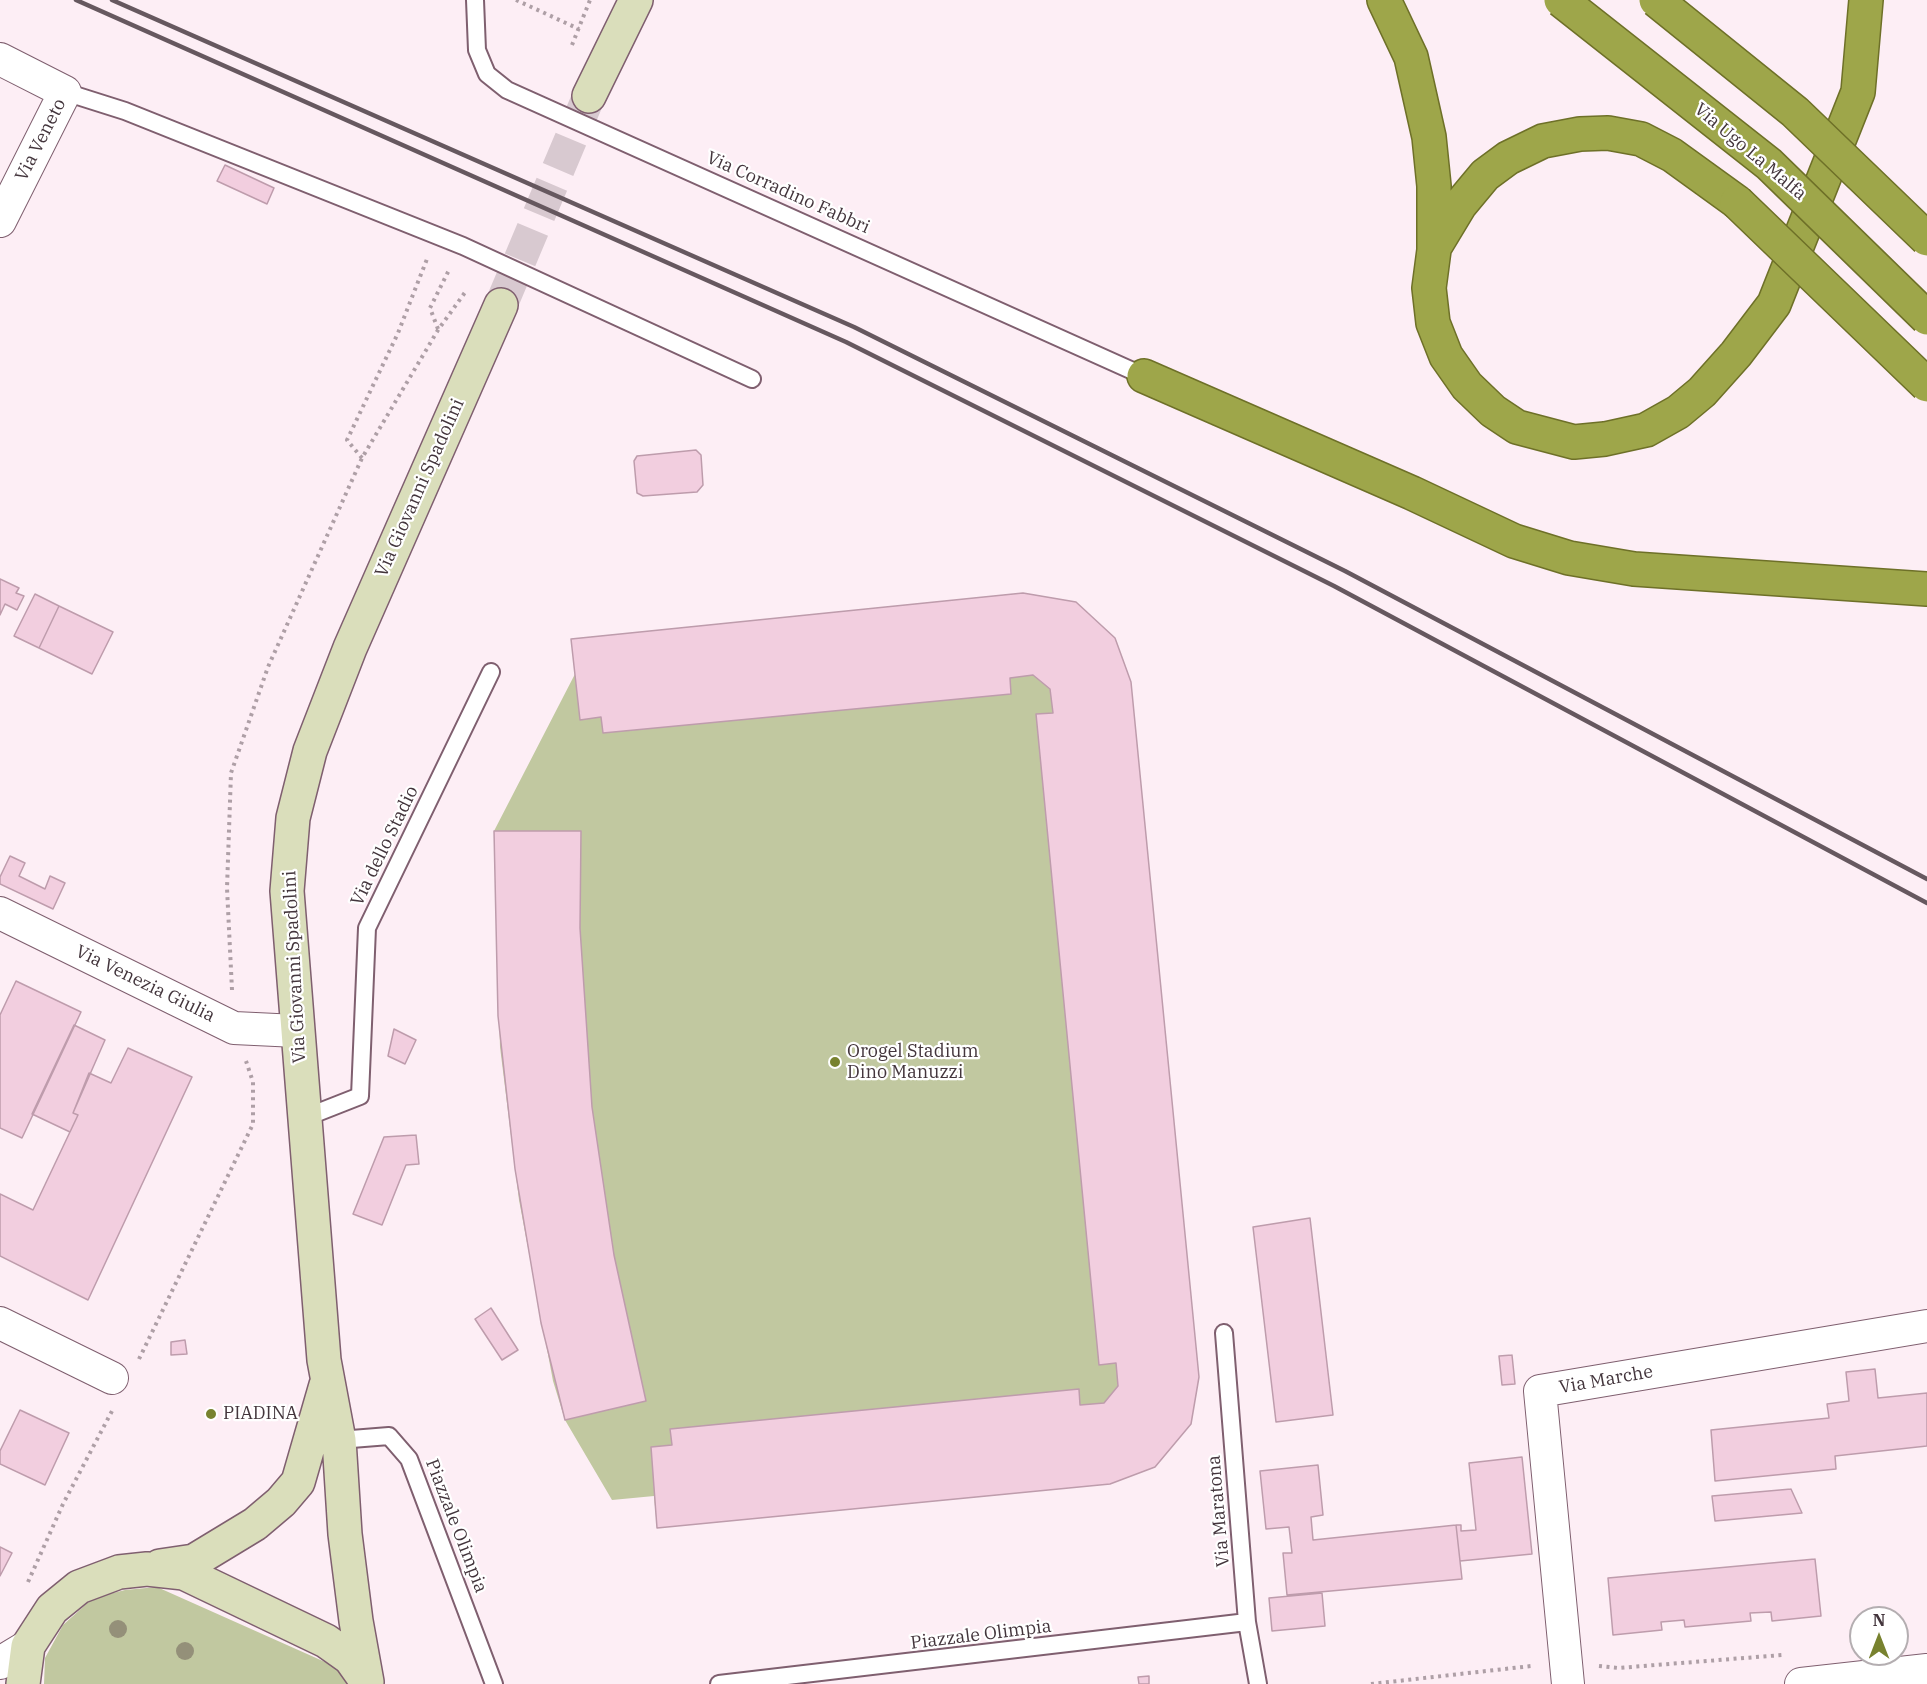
<!DOCTYPE html>
<style>
body{margin:0}
#map{position:relative;width:1927px;height:1684px;overflow:hidden;background:#fdeef5;font-family:"IBM Plex Serif",serif}
canvas{display:block}
.north{position:absolute;left:1849px;top:1606px;width:60px;height:60px;box-sizing:border-box;background:#fff;border:2px solid #b4aeb1;border-radius:50%;rotate:0deg;font-size:16px;font-weight:700;line-height:24px;text-align:center;color:#43353c}
.north::after{content:'';display:block;margin:auto;width:21px;height:27px;background:#78822f;clip-path:polygon(50% 0,100% 100%,50% 72%,0 100%)}
</style>
<div id="map">
<canvas width="1927" height="1684"></canvas>
<div class="north">N</div>
</div>
<script>
const g = document.querySelector('canvas').getContext('2d');
g.lineJoin = 'round';
function fillPath(path, color) { g.fillStyle = color; g.fill(path, 'evenodd'); }
const poly = rows => new Path2D(rows.map(r => 'M' + r).join(''));
function trace(path, color, width, dash) { g.strokeStyle = color; g.lineWidth = width; g.lineCap = dash ? 'butt' : 'round'; g.setLineDash(dash || []); g.stroke(path); }
function drawText(font, color, halo, rows, align = 'center') {
  g.font = font + ' "IBM Plex Serif",serif'; g.lineWidth = 4.5; g.setLineDash([]); g.textBaseline = 'middle'; g.strokeStyle = halo; g.fillStyle = color; for (const [text, x, y, turn = 0] of rows) {
    g.save(); g.translate(x, y); g.rotate((+turn || 0) * Math.PI / 180); g.textAlign = isNaN(turn) ? turn : align; if (halo) g.strokeText(text, 0, 0); g.fillText(text, 0, 0); g.restore();
  }
}
fillPath(poly([
 [1023,593,1076,602,1199,1377,1191,1424,1155,1467,1110,1484,657,1528,654,1496,612,1500,565,1420,553,1381,519,1200,500,1047,494,831,575,674,571,639],
 [157,1587,343,1670,349,1684,44,1684,45,1658,63,1625,93,1598,125,1590]
]), '#c1c8a0');
const building = poly([
 [225,165,274,188,267,204,217,181,225,165],
 [696,450,701,455,703,485,697,492,643,496,637,493,634,461,637,456,696,450],
 [0,579,19,588,16,593,24,596,17,610,5,604,0,615,0,579],
 [1023,593,1076,602,1115,638,1131,682,1199,1377,1191,1424,1155,1467,1110,1484,657,1528,651,1447,672,1445,670,1429,1079,1389,1080,1405,1104,1403,1118,1386,1116,1363,1099,1365,1036,714,1053,713,1050,689,1033,675,1010,678,1011,694,603,733,601,717,580,720,571,639,1023,593],
 [35,594,59,606,39,648,14,636,35,594],
 [59,606,113,632,92,674,39,648,59,606],
 [494,831,581,831,580,928,592,1107,614,1255,646,1401,565,1420,541,1323,515,1169,498,1016,494,831],
 [10,856,25,863,19,876,45,889,50,876,65,883,53,909,0,884,0,877,10,856],
 [16,981,81,1012,22,1138,0,1128,0,1015,16,981],
 [74,1025,105,1040,73,1113,78,1115,70,1132,32,1114,74,1025],
 [394,1029,416,1040,405,1064,388,1056,394,1029],
 [128,1048,192,1077,88,1300,0,1256,0,1194,33,1210,78,1115,73,1113,89,1073,111,1083,128,1048],
 [416,1135,419,1164,406,1165,382,1225,353,1214,384,1137,416,1135],
 [1310,1218,1333,1415,1276,1422,1253,1227,1310,1218],
 [491,1308,518,1350,502,1360,475,1319,491,1308],
 [185,1340,187,1354,171,1355,171,1342,185,1340],
 [1512,1355,1515,1384,1502,1385,1499,1356,1512,1355],
 [1875,1369,1878,1398,1927,1393,1927,1446,1835,1456,1836,1469,1715,1481,1711,1430,1829,1418,1827,1404,1849,1401,1846,1372,1875,1369],
 [20,1410,69,1433,45,1485,0,1464,0,1451,20,1410],
 [1522,1457,1532,1554,1460,1561,1456,1525,1461,1525,1461,1531,1476,1530,1469,1463,1522,1457],
 [1318,1465,1323,1515,1311,1517,1313,1540,1456,1525,1462,1579,1287,1595,1283,1553,1292,1553,1289,1527,1266,1529,1260,1471,1318,1465],
 [1791,1489,1802,1513,1715,1521,1712,1496,1791,1489],
 [0,1547,12,1553,0,1576,0,1547],
 [1815,1559,1821,1616,1772,1621,1771,1612,1750,1613,1751,1621,1685,1627,1684,1620,1661,1622,1662,1630,1613,1635,1608,1578,1815,1559],
 [1322,1593,1325,1626,1272,1631,1269,1598,1322,1593],
 [1149,1676,1149,1684,1139,1684,1138,1677,1149,1676]
]);
fillPath(building, '#f2cedf');
trace(building, '#be9cac', 1.5);
trace(poly([
 [501,305,589,96]
]), '#d8c9d0', 33, [33, 16]);
const service = poly([
 [475,0,477,50,487,74,507,90,1144,376],
 [65,92,125,111,463,246,752,379],
 [304,1118,360,1096,367,928,491,672],
 [1224,1333,1247,1622,1258,1684],
 [339,1440,389,1436,409,1459,494,1684],
 [719,1684,1247,1622]
]);
const minor = poly([
 [0,59,65,92,0,221],
 [0,913,234,1028,297,1031],
 [0,1323,112,1378],
 [0,1663,28,1646],
 [1568,1684,1540,1391,1927,1326],
 [1801,1684,1927,1670]
]);
const secondary = poly([
 [589,96,636,0],
 [160,1566,194,1561,255,1524,281,1502,298,1482,326,1385],
 [367,1682,356,1621,345,1534,339,1440,324,1360,287,891,293,818,310,751,350,648,501,305],
 [23,1684,28,1646,52,1609,79,1587,119,1572,147,1569,184,1573,326,1641,350,1658,367,1682]
]);
const trunk = poly([
 [1384,0,1411,57,1429,137,1434,186,1434,250,1429,288,1433,323,1446,356,1467,386,1493,411,1517,427,1574,442,1605,439,1646,430,1678,412,1702,392,1736,354,1774,304,1858,92,1866,0],
 [1434,248,1460,205,1485,175,1508,158,1543,141,1580,134,1608,133,1641,139,1672,155,1737,202],
 [1144,376,1412,493,1514,541,1569,558,1634,569,1927,589]
]);
trace(service, '#7f5f6f', 20);
trace(minor, '#7f5f6f', 34);
trace(secondary, '#7f5f6f', 36);
trace(trunk, '#6e7028', 36);
trace(poly([
 [516,0,579,29],
 [572,45,590,0],
 [438,329,430,308,450,268],
 [362,458,347,440,398,333,427,259],
 [232,990,227,888,231,773,268,667,362,458,438,330,466,291],
 [139,1359,253,1124,253,1082,246,1061],
 [28,1582,63,1504,112,1411],
 [1599,1666,1618,1668,1782,1655],
 [1371,1684,1531,1666]
]), '#ae9fa6', 4, [3, 4.5]);
trace(service, '#fff', 16);
trace(minor, '#fff', 32);
trace(secondary, '#dadebb', 33);
trace(trunk, '#9ea64a', 33);
trace(poly([
 [76,0,846,342,1334,586,1927,903],
 [112,0,854,327,1345,571,1927,879]
]), '#66585f', 4.5);
const trunkBridge = poly([
 [1561,0,1769,164,1927,318],
 [1656,0,1795,112,1927,239],
 [1737,202,1927,385]
]);
trace(trunkBridge, '#6e7028', 36, []);
trace(trunkBridge, '#9ea64a', 33);
g.fillStyle = '#949079';
for (const [x, y] of [
 [118,1629],
 [185,1651]
]) { g.beginPath(); g.arc(x, y, 9, 0, 2 * Math.PI); g.fill(); }
for (const [x, y, r, color] of [
 [835,1062,6,"#78822f"],
 [211,1414,6,"#78822f"]
]) { const dot = new Path2D(); dot.arc(x, y, r, 0, 2 * Math.PI); g.fillStyle = color; g.fill(dot); trace(dot, '#fff', 2); }
drawText('18px', '#43353c', '#fff', [
 ["Via Veneto",41,140,-63],
 ["Via Ugo La Malfa",1750,152,40],
 ["Via Corradino Fabbri",788,193,24],
 ["Via Giovanni Spadolini",420,488,-66],
 ["Via dello Stadio",385,846,-64],
 ["Via Giovanni Spadolini",295,967,-93],
 ["Via Venezia Giulia",145,984,26],
 ["Via Marche",1606,1380,-10],
 ["Via Maratona",1219,1511,-95],
 ["Piazzale Olimpia",456,1526,69],
 ["Piazzale Olimpia",981,1635,-7]
]);
drawText('18px', '#43353c', '#fff', [
 ["Orogel Stadium",847,1052],
 ["Dino Manuzzi",847,1073],
 ["PIADINA",223,1414]
], 'left');
</script>
